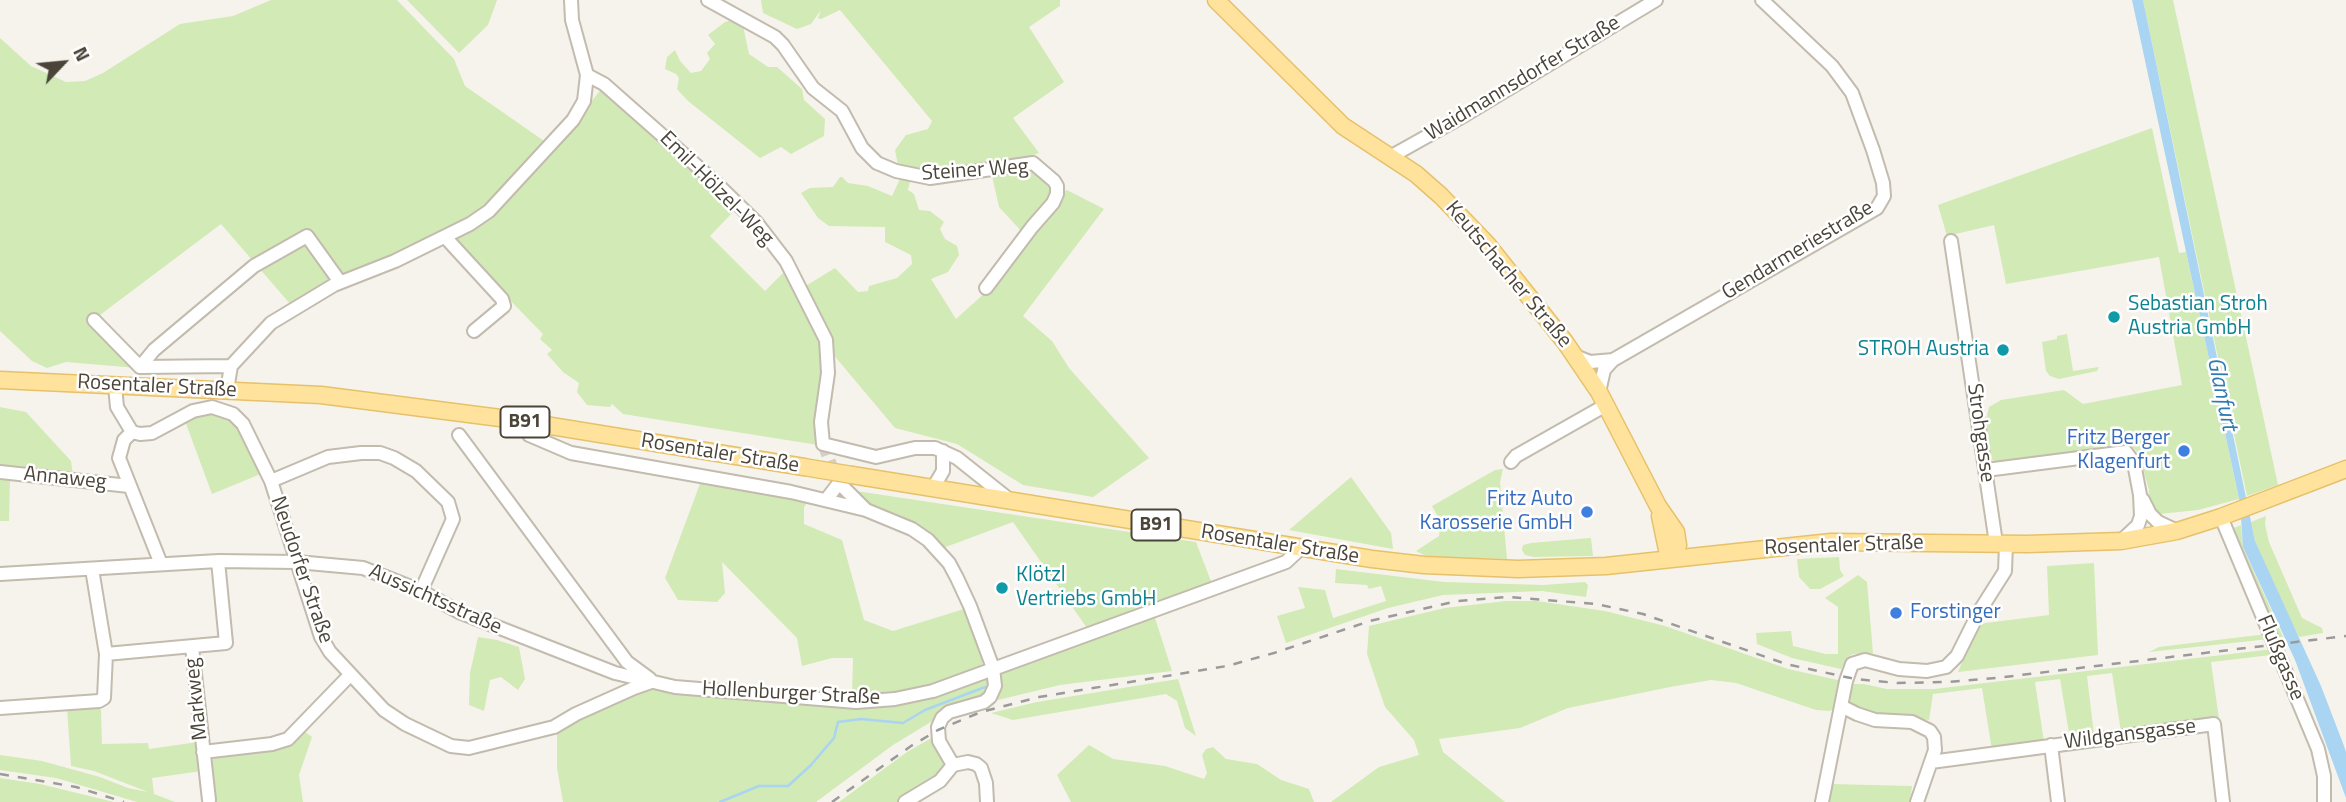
<!DOCTYPE html>
<meta charset="utf-8">
<style>
body{margin:0}
#map{position:relative;width:2346px;height:802px;overflow:hidden;background:#f6f3ec;font-family:"Titillium Web",sans-serif}
canvas{display:block}
.north{position:absolute;left:28px;top:28px;width:70px;height:70px;-webkit-text-stroke:5px #fff;paint-order:stroke;rotate:64deg;font-size:19px;font-weight:700;line-height:28px;text-align:center;color:#4b4439}
.north::after{content:'';display:block;margin:auto;width:24px;height:32px;background:#4b4439;clip-path:polygon(50% 0,100% 100%,50% 72%,0 100%)}
</style>
<div id="map">
<canvas width="2346" height="802"></canvas>
<div class="north">N</div>
</div>
<script>
const g = document.querySelector('canvas').getContext('2d');
g.lineJoin = 'round';
function fillPath(path, color) { g.fillStyle = color; g.fill(path, 'evenodd'); }
const poly = rows => new Path2D(rows.map(r => 'M' + r).join(''));
function trace(path, color, width, dash) { g.strokeStyle = color; g.lineWidth = width; g.lineCap = dash ? 'butt' : 'round'; g.setLineDash(dash || []); g.stroke(path); }
function drawText(font, color, halo, rows, align = 'center') {
  g.font = font + ' "Titillium Web",sans-serif'; g.lineWidth = 5; g.setLineDash([]); g.textBaseline = 'middle'; g.strokeStyle = halo; g.fillStyle = color; for (const [text, x, y, turn = 0] of rows) {
    g.save(); g.translate(x, y); g.rotate((+turn || 0) * Math.PI / 180); g.textAlign = isNaN(turn) ? turn : align; if (halo) g.strokeText(text, 0, 0); g.fillText(text, 0, 0); g.restore();
  }
}
fillPath(poly([
 [271,0,397,0,454,59,465,86,547,143,500,196,472,219,291,305,221,224,92,321,137,368,66,362,47,368,32,361,0,331,0,38,31,66,66,82,85,81,103,73,180,24,233,16],
 [407,0,497,0,488,25,459,53],
 [761,0,1060,0,1060,6,1029,27,1064,82,1013,118,1039,153,1014,162,930,173,898,165,895,150,906,135,928,129,932,121,840,10,821,19,818,18,821,10,811,24,797,29,763,13],
 [2143,0,2173,0,2278,485,2247,496],
 [733,20,743,26,749,54,768,67,777,67,802,89,804,100,825,119,824,136,791,154,781,147,760,158,688,101,677,89,679,78,676,74,665,69,667,57,675,50,680,61,691,73,701,71,710,59,707,53,715,44,708,35,725,22],
 [602,88,736,209,710,236,765,291,785,271,809,313,823,349,818,445,623,414,612,404,610,407,587,405,577,392,579,383,563,372,547,354,552,350,540,339,543,334,460,249,455,238,556,147],
 [2152,128,2179,253,2186,252,2239,499,2198,510,2159,514,2152,510,2148,499,2149,490,2139,454,2132,446,2121,444,1996,463,1989,457,1985,424,1989,407,2001,400,2064,390,2083,404,2182,385,2159,257,2006,284,1994,225,1947,236,1938,205],
 [1034,168,1054,190,1051,201,1023,233,999,207,991,171],
 [840,177,842,177,848,183,868,186,892,196,900,179,910,181,908,190,914,194,919,210,930,211,944,222,940,229,945,239,957,246,959,255,948,272,931,279,956,319,987,291,1061,194,1067,190,1104,209,1023,316,1052,341,1069,368,1149,458,1093,497,1023,485,957,444,895,428,832,353,804,287,835,268,858,292,868,291,869,286,897,278,912,264,911,255,885,242,885,227,829,226,818,218,801,193,810,188,833,187],
 [2067,334,2073,371,2099,367,2097,371,2059,379,2050,376,2046,371,2042,342,2057,339,2057,336],
 [0,407,26,412,71,461,73,476,0,468],
 [215,410,240,425,263,473,212,494,185,421,200,412],
 [1503,469,1500,482,1507,559,1428,557,1416,551,1439,536,1441,522,1432,506,1495,470],
 [0,476,10,477,9,521,0,521],
 [1351,477,1391,533,1393,549,1289,530],
 [701,481,777,494,807,503,804,507,804,524,842,540,864,620,893,631,964,609,984,660,979,670,933,687,895,695,852,695,853,658,832,658,802,666,797,638,722,562,725,593,717,602,678,600,665,578],
 [856,491,1196,542,1212,584,1087,628,1013,522,943,548,867,504],
 [2266,516,2265,524,2269,542,2302,618,2322,628,2323,633,2299,637,2281,601,2255,541,2251,522],
 [2241,525,2243,547,2284,639,2278,639,2231,529],
 [1590,538,1591,538,1593,556,1534,557,1525,555,1522,550,1523,545,1531,543],
 [1839,557,1840,570,1844,576,1820,589,1810,589,1799,577,1797,559],
 [2094,563,2098,655,1958,672,1978,624,2049,615,2047,566],
 [1336,569,1444,582,1543,585,1585,582,1588,585,1586,597,1542,591,1443,595,1388,608,1286,643,1277,616,1305,608,1298,587,1325,590,1333,618,1386,601,1381,586,1369,589,1367,585,1335,583],
 [1858,575,1867,582,1873,653,1853,654,1846,658,1841,669,1792,658,1757,644,1756,633,1791,631,1793,646,1826,654,1838,654,1838,607,1825,598],
 [1506,601,1537,601,1605,611,1665,626,1788,669,1842,681,1837,707,1830,711,1816,710,1736,683,1711,680,1670,687,1568,708,1520,728,1439,739,1443,752,1505,802,1331,802,1379,767,1419,755,1414,740,1385,707,1367,654,1369,626,1445,608],
 [1154,615,1172,671,1060,685,998,700,999,675,1003,670],
 [2267,634,2269,639,2149,652,2159,647],
 [478,637,497,640,519,647,525,679,518,690,501,677,490,680,484,711,469,705,470,673],
 [2273,649,2279,666,2271,655,2211,662,2219,719,2121,732,2112,673,2087,676,2094,735,2070,739,2060,679,2035,682,2044,742,1992,750,1982,688,1933,694,1929,720,1872,715,1851,707,1847,701,1849,684,1864,684,1887,689,1934,689],
 [980,678,987,679,991,683,986,697,939,712,934,720,893,745,816,802,563,802,557,768,557,731,643,689,810,705,854,705],
 [1178,679,1196,736,1185,728,1177,701,1166,694,1013,720,991,713,1037,702],
 [97,706,101,710,102,744,148,743,149,749,198,742,202,771,152,778,154,794,175,802,137,802,56,778,0,770,0,755,42,761,100,777,128,788,148,792,94,771,71,766,67,708],
 [304,731,312,737,299,775,303,802,211,802,210,754],
 [935,736,943,763,943,772,936,780,899,802,839,802,907,752],
 [1089,745,1113,759,1165,766,1204,779,1207,773,1202,755,1206,749,1213,747,1226,759,1257,764,1281,780,1309,789,1314,802,1071,802,1057,775],
 [0,778,40,784,114,802,0,802],
 [1831,784,1912,786,1910,802,1828,802]
]), '#d2eab5');
fillPath(poly([
 [2132,0,2143,0,2255,541,2321,686,2344,746,2346,752,2346,798,2295,660,2243,547,2240,503]
]), '#a9d4f2');
trace(poly([
 [720,802,759,786,788,786,811,765,834,738,838,722,861,719,903,723,925,710,985,687]
]), '#a9d4f2', 2.5);
trace(poly([
 [823,444,836,477]
]), '#d4d0c8', 12, [12, 6]);
const minor = poly([
 [708,0,775,37,783,45,813,88,842,111,862,148,877,163,896,171,930,178,1033,163,1054,181,1057,186,1057,194,1053,203,1032,227,986,288],
 [587,75,604,84,715,182,756,222,786,261,826,340,828,373,821,422,823,444,876,457,915,448,935,448,957,458,1011,501],
 [1390,157,1465,115,1656,0],
 [446,238,502,299,504,306,474,331],
 [1951,241,1996,543],
 [94,320,140,367],
 [1575,356,1590,362,1613,360],
 [140,367,154,350,254,266,307,236,340,282],
 [140,367,231,366],
 [115,386,117,407,132,432,140,434,152,433,193,411,212,407,233,414,243,424,271,481,321,637,330,652,384,710,405,724,451,746,469,748,554,727,576,714,634,688,651,682],
 [227,390,231,366,271,323,334,285,395,261,470,224,489,211,573,120,584,101,587,75,572,20,571,0],
 [1599,392,1604,370,1613,360,1877,208,1884,196,1883,183,1873,150,1852,93,1832,66,1762,0],
 [132,432,124,440,119,458,161,564],
 [459,435,627,662,650,679],
 [529,435,571,453,791,492,866,510],
 [1511,462,1516,456,1606,405],
 [1986,470,2126,452,2134,463,2140,495,2141,516,2138,525,2121,541],
 [0,472,129,486],
 [271,481,328,457,361,453,380,453,394,458,416,471,448,502,453,519,421,591],
 [933,488,943,471,943,451],
 [826,500,839,483,866,510,912,529,928,540,949,563,957,578,970,606,993,668,995,686,990,697,984,702,949,712,942,718,938,727,939,741,953,765,968,762,976,764,981,768,986,783,987,802],
 [2143,500,2150,514,2158,522,2177,531],
 [2221,517,2318,749,2324,776,2324,802],
 [0,574,218,561,297,562,363,568,421,591,459,612,615,673,675,687,856,702,895,699,933,691,1286,562,1301,548],
 [192,647,209,800],
 [106,654,226,643,218,561],
 [1841,706,1857,714,1875,720,1912,722,1930,731,1934,737,1935,750,1917,802],
 [0,708,99,701,104,698,106,654,92,569],
 [2051,745,2058,802],
 [203,752,272,744,288,739,350,675],
 [1931,762,2214,724,2223,802],
 [905,802,940,781,953,765],
 [1822,802,1846,681,1852,664,1865,660,1899,669,1927,671,1946,667,1957,656,1979,612,2005,571,2006,544]
]);
const major = poly([
 [1216,0,1343,126,1416,174,1441,196,1487,244,1565,342,1599,392,1658,506,1676,532,1678,545,1676,552,1669,559],
 [0,380,321,395,508,419,804,467],
 [852,475,1372,559,1424,565,1518,569,1606,566,1831,542,2027,544,2121,541,2177,531,2221,517,2346,469],
 [1660,516,1669,559]
]);
trace(minor, '#c2bbae', 16);
trace(major, '#e6c16a', 19);
trace(minor, '#fff', 12);
trace(major, '#ffe39c', 16);
trace(poly([
 [0,774,76,787,124,802],
 [832,802,911,746,938,730,981,712,1039,697,1227,666,1274,653,1370,621,1457,601,1508,597,1596,604,1643,614,1786,664,1855,679,1897,683,1948,682,1996,678,2346,636]
]), '#9a9a9a', 2.5, [9, 9]);
const majorBridge = poly([
 [804,467,852,475]
]);
trace(majorBridge, '#e6c16a', 19, []);
trace(majorBridge, '#ffe39c', 16);
for (const [x, y, r, color] of [
 [2114,317,7,"#0f9aa8"],
 [2003,350,7,"#0f9aa8"],
 [2184,451,7,"#3f7fe0"],
 [1587,512,7,"#3f7fe0"],
 [1002,588,7,"#0f9aa8"],
 [1896,613,7,"#3f7fe0"]
]) { const dot = new Path2D(); dot.arc(x, y, r, 0, 2 * Math.PI); g.fillStyle = color; g.fill(dot); trace(dot, '#fff', 2.5); }
for (const [x, y, w] of [
 [525,422,49],
 [1156,525,49]
]) { const box = new Path2D(); box.roundRect(x - w / 2, y - 15.5, w, 31, 5); g.fillStyle = '#fff'; g.fill(box); trace(box, '#4b4439', 2); }
drawText('bold 19px', '#4b4439', null, [
 ["B91",525,422],
 ["B91",1156,525]
]);
drawText('21px', '#4b4439', '#fff', [
 ["Waidmannsdorfer Straße",1523,79,-31],
 ["Steiner Weg",975,171,-4],
 ["Emil-Hölzel-Weg",716,189,45],
 ["Gendarmeriestraße",1798,251,-31],
 ["Keutschacher Straße",1508,275,50],
 ["Rosentaler Straße",157,387,3],
 ["Strohgasse",1980,433,82],
 ["Rosentaler Straße",720,454,9],
 ["Annaweg",65,479,6],
 ["Rosentaler Straße",1280,545,9],
 ["Rosentaler Straße",1844,546,-2],
 ["Neudorfer Straße",301,570,71],
 ["Aussichtsstraße",435,600,24],
 ["Flußgasse",2280,658,67],
 ["Hollenburger Straße",791,694,3],
 ["Markweg",197,699,-96],
 ["Wildgansgasse",2130,735,-7]
]);
drawText('21px', '#0d838f', '#fff', [
 ["Sebastian Stroh",2128,305],
 ["Austria GmbH",2128,329],
 ["STROH Austria",1989,350,"right"],
 ["Klötzl",1016,576],
 ["Vertriebs GmbH",1016,600]
], 'left');
drawText('21px', '#366cbe', '#fff', [
 ["Fritz Berger",2170,439],
 ["Klagenfurt",2170,463],
 ["Fritz Auto",1573,500],
 ["Karosserie GmbH",1573,524],
 ["Forstinger",1910,613,"left"]
], 'right');
drawText('italic 23px', '#2e7ab2', '#fff', [
 ["Glanfurt",2221,394,78]
]);
</script>
